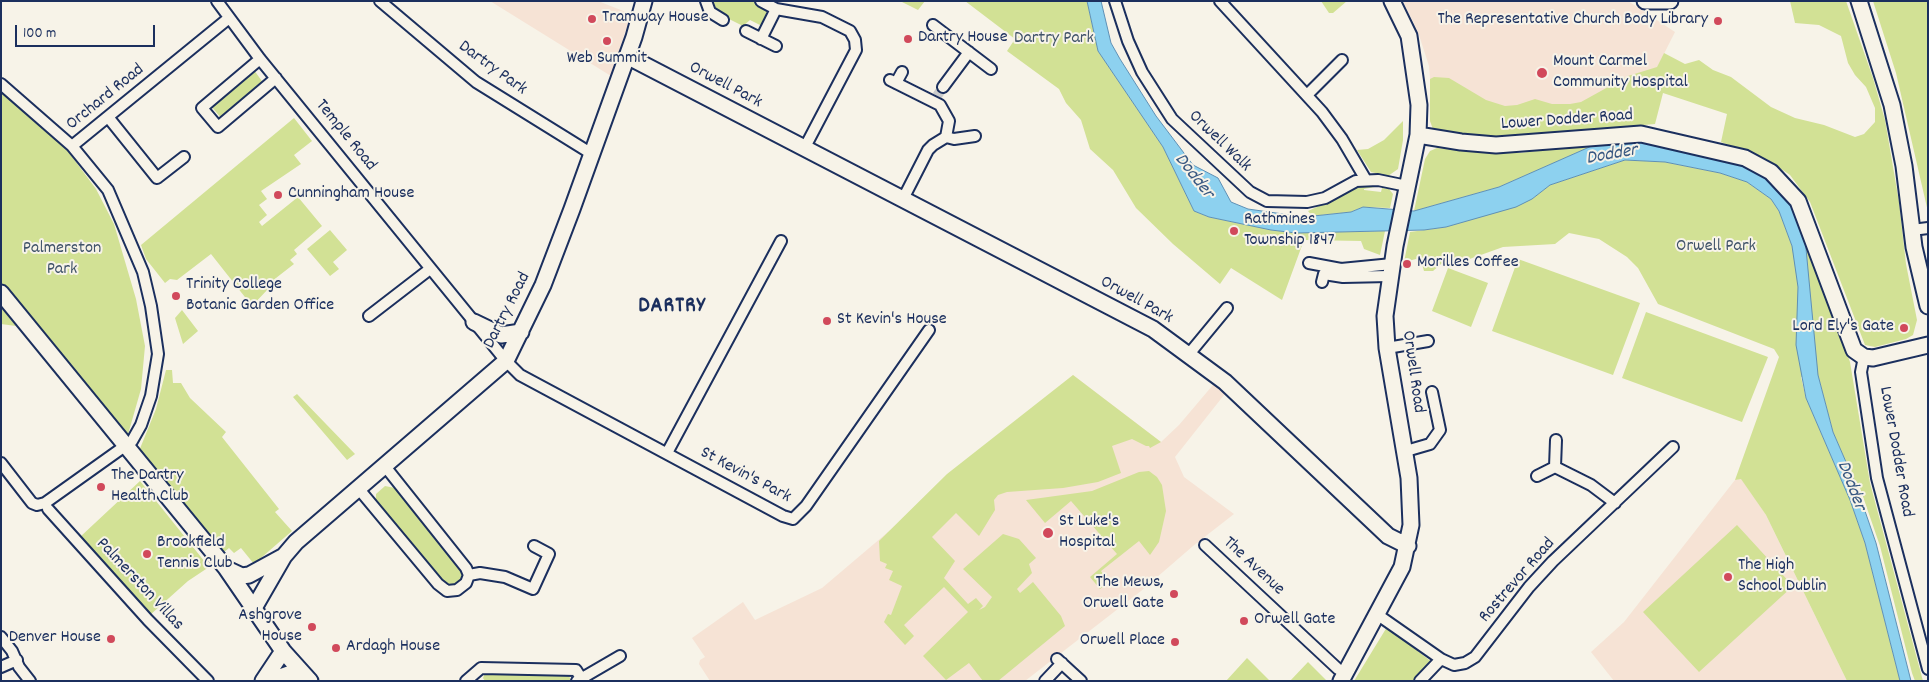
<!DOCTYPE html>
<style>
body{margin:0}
#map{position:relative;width:1929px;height:682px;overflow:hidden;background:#f7f3e8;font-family:Dekko,sans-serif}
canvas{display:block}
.frame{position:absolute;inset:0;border:2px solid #1b2f5e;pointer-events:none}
.scale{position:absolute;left:15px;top:25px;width:140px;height:22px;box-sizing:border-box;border:2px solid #1b2f5e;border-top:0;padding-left:6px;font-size:15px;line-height:18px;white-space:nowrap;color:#1b2f5e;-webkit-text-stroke:4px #f7f3e8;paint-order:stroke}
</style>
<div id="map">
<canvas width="1929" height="682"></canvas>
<div class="frame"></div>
<div class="scale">100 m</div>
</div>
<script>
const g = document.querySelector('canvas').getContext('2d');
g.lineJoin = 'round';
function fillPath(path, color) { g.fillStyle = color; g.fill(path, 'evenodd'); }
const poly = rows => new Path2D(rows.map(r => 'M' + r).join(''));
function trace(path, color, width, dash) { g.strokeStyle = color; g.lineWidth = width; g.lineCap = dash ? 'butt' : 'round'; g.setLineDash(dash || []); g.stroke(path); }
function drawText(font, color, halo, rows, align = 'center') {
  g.font = font + ' Dekko,sans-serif'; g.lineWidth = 4; g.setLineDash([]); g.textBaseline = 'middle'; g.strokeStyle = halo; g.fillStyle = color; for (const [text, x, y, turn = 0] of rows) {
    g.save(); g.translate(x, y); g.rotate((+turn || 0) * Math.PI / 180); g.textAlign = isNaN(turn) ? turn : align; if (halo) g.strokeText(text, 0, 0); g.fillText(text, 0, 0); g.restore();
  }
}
fillPath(poly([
 [490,1,598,1,631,14,611,76],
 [1403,1,1628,1,1675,32,1627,127,1514,138,1433,129,1430,121,1432,104,1429,66,1418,32],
 [1073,375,1161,442,1179,425,1218,379,1228,390,1175,457,1184,477,1234,514,1193,546,1141,591,1025,681,710,681,699,664,700,660,705,657,692,638,743,602,755,620,822,588],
 [1741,478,1766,515,1847,681,1614,681,1591,652,1624,622,1735,480]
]), '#f6e3d5');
fillPath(poly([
 [710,1,753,1,770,10,762,26,750,20,743,26,713,11],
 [900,1,925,1,918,10],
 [965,1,1087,1,1098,51,1163,147,1194,211,1209,217,1271,230,1296,233,1385,231,1380,255,1364,249,1361,241,1304,240,1282,300,1231,268,1220,284,1173,244,1136,208,1113,170,1090,149,1081,120,1066,103,1059,89,1007,51,1015,39],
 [1321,1,1347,1,1333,13,1329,13],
 [1790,1,1846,1,1873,78,1885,120,1899,202,1906,264,1917,320,1913,335,1906,339,1875,347,1865,345,1810,202,1790,175,1768,160,1721,142,1727,114,1663,93,1655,124,1481,139,1433,129,1430,121,1430,79,1434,77,1449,78,1486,100,1505,106,1517,105,1535,99,1552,104,1570,104,1581,102,1628,76,1657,67,1664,53,1685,64,1699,60,1713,70,1731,77,1771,107,1795,118,1824,125,1855,137,1864,134,1875,122,1875,108,1866,87,1855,75,1848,63,1841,36,1819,25,1795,23],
 [1873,1,1928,1,1928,212,1896,73],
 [254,70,264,84,222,119,211,106],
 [1,92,22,106,67,150,96,189,114,224,136,299,145,346,141,389,127,438,1,282],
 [294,118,312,141,294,155,301,164,261,191,267,199,259,205,267,215,259,222,262,226,298,197,322,226,294,250,297,254,290,260,294,264,267,285,269,288,252,306,211,254,177,280,170,279,165,283,146,259,141,245],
 [1403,121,1403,140,1398,169,1388,176,1371,172,1357,150,1368,149,1384,140],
 [1581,146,1590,147,1499,187,1414,211,1425,159,1430,151,1437,148,1485,153,1519,153],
 [1625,160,1665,162,1720,173,1747,182,1771,199,1779,211,1792,246,1806,244,1809,247,1850,362,1870,483,1923,681,1915,681,1912,673,1880,546,1859,485,1856,485,1833,432,1818,375,1801,377,1806,398,1850,500,1865,543,1900,681,1847,681,1766,515,1741,479,1735,480,1779,357,1774,349,1658,304,1638,268,1627,257,1599,239,1569,233,1555,244,1503,247,1464,261,1441,264,1433,271,1424,271,1420,258,1404,262,1410,232,1446,227,1532,199,1550,185],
 [1361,187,1375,187,1364,189,1364,190,1381,192,1382,188,1389,189,1393,194,1390,208,1363,207,1351,212,1312,216,1308,211,1337,198,1353,189],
 [330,230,347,250,333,262,339,269,330,276,307,249],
 [1518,259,1640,303,1613,375,1492,331],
 [1448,268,1488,283,1471,327,1432,311],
 [1,307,16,326,1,324],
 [182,310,198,331,183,344,175,318],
 [1646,312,1768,357,1742,422,1622,378],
 [166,370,172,370,173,383,181,383,190,398,226,432,222,437,279,509,275,512,292,531,254,564,241,548,234,553,229,548,223,553,139,451,156,409],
 [1073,375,1161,442,1150,448,1149,446,1146,446,1132,439,1112,446,1121,473,1098,482,1063,488,1007,492,998,495,994,500,995,510,979,536,956,513,932,537,955,561,944,578,968,604,976,598,983,606,979,610,985,607,992,597,963,569,1003,534,1019,539,1036,558,1029,564,1032,573,1017,589,1020,593,1033,582,1061,616,1065,626,998,681,983,681,969,663,946,680,923,656,968,612,944,587,904,625,914,636,905,645,884,622,888,614,891,615,902,586,889,580,893,571,885,568,887,564,880,561,879,541,947,474],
 [297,394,355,454,347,460,293,397],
 [1149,471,1157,477,1162,485,1166,511,1159,542,1150,555,1139,541,1101,571,1109,582,1100,589,1090,577,1117,554,1071,501,1045,523,1026,500,1092,491,1139,472],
 [140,481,209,567,188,581,150,615,80,537],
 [385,486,395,488,463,570,463,578,456,585,447,586,441,583,376,504,376,494],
 [1737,525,1793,586,1699,672,1643,612],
 [1387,627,1433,663,1415,681,1354,681],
 [1247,658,1270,681,1226,681],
 [1308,662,1327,681,1290,681],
 [485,673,568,674,571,680,485,681,483,678]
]), '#d2e195');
const water = poly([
 [1087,1,1101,1,1111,43,1120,59,1156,116,1193,165,1218,178,1231,202,1248,209,1304,217,1351,212,1363,207,1414,211,1499,187,1594,145,1615,140,1643,142,1736,163,1759,173,1774,183,1790,203,1805,238,1818,375,1833,432,1856,485,1876,543,1911,681,1900,681,1865,543,1850,500,1806,398,1796,345,1798,287,1792,246,1779,211,1771,199,1747,182,1720,173,1665,162,1625,160,1550,185,1532,199,1516,207,1446,227,1424,230,1296,233,1271,230,1209,217,1194,211,1163,147,1098,51,1087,1]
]);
fillPath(water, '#8dd1ef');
trace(water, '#5f90b5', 1);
trace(poly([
 [937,96,943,87]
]), '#cbcccc', 10, [10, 5]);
const street = poly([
 [217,1,260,59,506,361,520,375,783,516,793,519,806,506,929,330],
 [380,1,476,82,592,154],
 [706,1,710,12,723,20],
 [761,1,776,9,822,17,850,31,855,40,856,50,804,149],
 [1115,1,1128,41,1142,72,1172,119,1250,192,1267,201,1307,202,1325,198,1356,181,1378,180,1407,186],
 [1220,1,1322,112,1342,139,1366,180],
 [933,25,991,69],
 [746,31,776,46],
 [761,39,776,9],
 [260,59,202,108,218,127,276,78],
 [890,80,940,105,949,121,946,137,933,145,928,150,903,199],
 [896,83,902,72],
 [1,84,72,146,108,190,143,272,151,306,158,354,151,396,141,425,132,441,45,503,37,505,32,503,1,463],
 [943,87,969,52],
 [1307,95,1342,60],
 [108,117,157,178,184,157],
 [946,137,954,139,975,136],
 [72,146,229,18],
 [1912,230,1928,228],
 [1309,263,1341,269,1392,264],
 [1322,282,1324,274,1343,277,1389,276],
 [369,316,430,269],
 [1387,348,1428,341],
 [1189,354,1227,308],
 [1864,357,1861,372,1877,478,1928,669],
 [1406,451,1430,444,1440,430,1432,392],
 [667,453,781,241],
 [1555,467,1591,485,1615,503],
 [1537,476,1555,467,1556,440],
 [358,488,438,584,447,591,457,590,466,583,469,575,466,568,384,465],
 [48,509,148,620,208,681],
 [1205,545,1338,669,1345,673],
 [469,575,480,573,505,577,533,589,549,554,534,546],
 [1378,615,1441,659,1420,681],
 [1,637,12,651,19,667,30,681],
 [1057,659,1081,681],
 [1441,659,1454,665,1465,663,1475,657,1529,587,1553,561,1673,447],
 [1,667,17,660],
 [466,681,481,668,576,670,581,678],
 [577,681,620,656],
 [1045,681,1062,663]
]);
const secondary = poly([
 [1645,1,1670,1],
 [1859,1,1892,105,1904,166,1914,247,1928,306],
 [627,56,1153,329,1225,382,1388,536,1408,546],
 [1418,135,1461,142,1496,145,1641,134,1745,158,1771,172,1798,201,1854,350,1864,357,1873,358,1928,345],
 [1,293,226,568,283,651,310,681],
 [474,322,501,335,521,332],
 [227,569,242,576,249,575,282,557],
 [254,608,284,556,296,542,506,361,543,285,572,209,634,37,644,1],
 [263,681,283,651],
 [269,681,291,673,307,678],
 [1341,681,1402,567,1411,525,1409,478,1387,348,1385,316,1395,246,1418,135,1419,105,1409,36,1392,1]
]);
trace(street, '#1b2f5e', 14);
trace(secondary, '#1b2f5e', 19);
trace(street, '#f7f3e8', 10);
trace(secondary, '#f7f3e8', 15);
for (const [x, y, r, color] of [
 [592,19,5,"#d1495b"],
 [1718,21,5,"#d1495b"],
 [908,39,5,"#d1495b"],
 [607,41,5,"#d1495b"],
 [1542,73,6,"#d1495b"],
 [278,195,5,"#d1495b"],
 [1234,231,5,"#d1495b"],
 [1407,264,5,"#d1495b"],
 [176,296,5,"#d1495b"],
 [827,321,5,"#d1495b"],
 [1904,328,5,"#d1495b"],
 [101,487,5,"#d1495b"],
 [1048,533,6,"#d1495b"],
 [147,554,5,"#d1495b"],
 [1728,577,5,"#d1495b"],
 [1174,594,5,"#d1495b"],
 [1244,621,5,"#d1495b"],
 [312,627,5,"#d1495b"],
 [111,639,5,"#d1495b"],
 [1175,642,5,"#d1495b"],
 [336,648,5,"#d1495b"]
]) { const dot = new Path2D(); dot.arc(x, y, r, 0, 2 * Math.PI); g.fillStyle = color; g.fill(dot); trace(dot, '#f7f3e8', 2); }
drawText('18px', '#1b2f5e', '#f7f3e8', [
 ["Tramway House",602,19],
 ["The Representative Church Body Library",1708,21,"right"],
 ["Dartry House",918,39],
 ["Web Summit",607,60,"center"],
 ["Mount Carmel",1553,63],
 ["Community Hospital",1553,84],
 ["Cunningham House",288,195],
 ["Rathmines",1244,221],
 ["Township 1847",1244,242],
 ["Morilles Coffee",1417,264],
 ["Trinity College",186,286],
 ["Botanic Garden Office",186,307],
 ["St Kevin's House",837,321],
 ["Lord Ely's Gate",1894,328,"right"],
 ["The Dartry",111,477],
 ["Health Club",111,498],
 ["St Luke's",1059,523],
 ["Hospital",1059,544],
 ["Brookfield",157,544],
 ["Tennis Club",157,565],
 ["The High",1738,567],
 ["School Dublin",1738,588],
 ["The Mews,",1164,584,"right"],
 ["Orwell Gate",1164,605,"right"],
 ["Ashgrove",302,617,"right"],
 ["House",302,638,"right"],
 ["Orwell Gate",1254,621],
 ["Denver House",101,639,"right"],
 ["Orwell Place",1165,642,"right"],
 ["Ardagh House",346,648]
], 'left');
drawText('18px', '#405369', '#f7f3e8', [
 ["Dartry Park",1054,40],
 ["Orwell Park",1716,248],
 ["Palmerston",62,250],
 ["Park",62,271]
]);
drawText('18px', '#1b2f5e', '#f7f3e8', [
 ["Dartry Park",492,69,36],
 ["Orwell Park",725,86,28],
 ["Orchard Road",106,98,-39],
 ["Lower Dodder Road",1567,121,-4],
 ["Temple Road",345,136,51],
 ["Orwell Walk",1219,142,44],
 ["Orwell Park",1136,301,29],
 ["Dartry Road",508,311,-63],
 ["Orwell Road",1412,372,82],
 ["Lower Dodder Road",1895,452,80],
 ["St Kevin's Park",745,476,28],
 ["The Avenue",1253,567,43],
 ["Rostrevor Road",1518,581,-49],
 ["Palmerston Villas",139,585,47]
]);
drawText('italic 19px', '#385882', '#f7f3e8', [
 ["Dodder",1612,156,-10],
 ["Dodder",1193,177,52],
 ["Dodder",1850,486,69]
]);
g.letterSpacing = '1px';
drawText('bold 22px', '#1b2f5e', '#f7f3e8', [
 ["DARTRY",672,308]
]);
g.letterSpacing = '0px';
</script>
